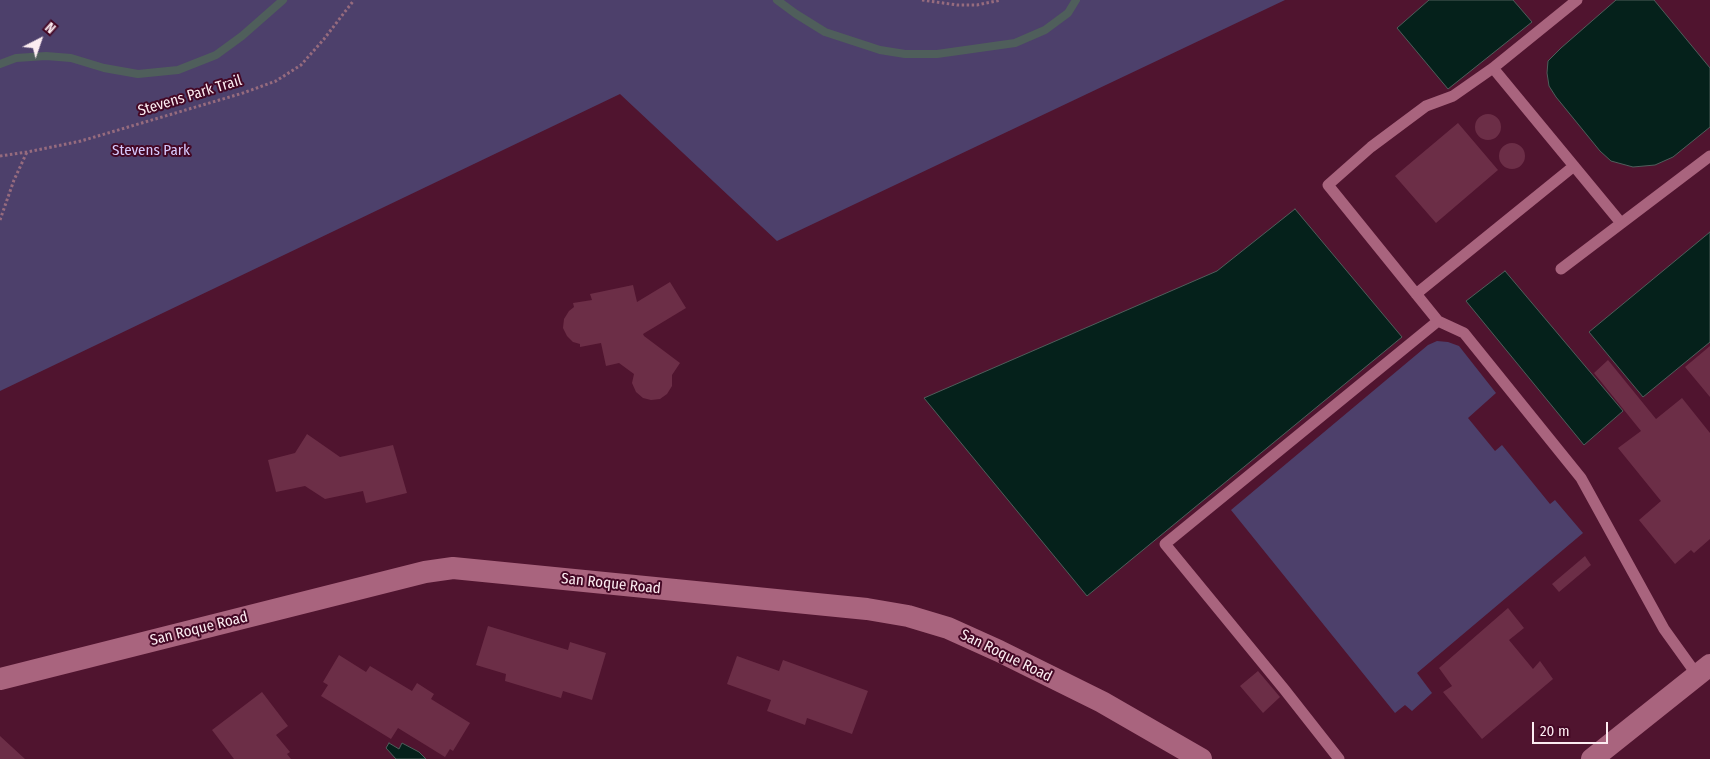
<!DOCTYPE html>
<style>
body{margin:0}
#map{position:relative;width:1710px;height:759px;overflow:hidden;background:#50142f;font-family:"Fira Sans Condensed",sans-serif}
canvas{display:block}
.north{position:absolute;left:15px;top:15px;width:50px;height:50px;-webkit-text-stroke:4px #440825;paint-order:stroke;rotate:41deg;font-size:14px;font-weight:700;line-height:20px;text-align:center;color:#fcecf1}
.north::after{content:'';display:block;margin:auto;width:18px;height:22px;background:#fcecf1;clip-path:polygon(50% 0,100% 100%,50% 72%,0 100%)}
.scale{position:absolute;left:1532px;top:722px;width:76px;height:22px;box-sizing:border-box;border:2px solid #fcecf1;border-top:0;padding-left:6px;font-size:15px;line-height:18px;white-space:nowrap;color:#fcecf1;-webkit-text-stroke:4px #440825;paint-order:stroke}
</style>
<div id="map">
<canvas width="1710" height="759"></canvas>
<div class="north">N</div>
<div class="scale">20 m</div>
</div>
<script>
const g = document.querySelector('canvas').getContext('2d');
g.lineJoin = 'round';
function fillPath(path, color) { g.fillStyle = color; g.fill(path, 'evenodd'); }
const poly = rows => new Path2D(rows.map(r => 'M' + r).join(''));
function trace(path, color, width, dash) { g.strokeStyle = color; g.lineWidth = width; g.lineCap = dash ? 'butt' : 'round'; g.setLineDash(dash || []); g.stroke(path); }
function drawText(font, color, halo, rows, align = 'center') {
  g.font = font + ' "Fira Sans Condensed",sans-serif'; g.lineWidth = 4; g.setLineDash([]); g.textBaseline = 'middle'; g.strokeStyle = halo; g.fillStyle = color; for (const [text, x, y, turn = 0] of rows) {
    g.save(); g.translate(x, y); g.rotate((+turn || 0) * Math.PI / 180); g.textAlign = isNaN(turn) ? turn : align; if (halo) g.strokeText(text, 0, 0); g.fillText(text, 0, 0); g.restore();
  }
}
fillPath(poly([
 [0,0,1285,0,777,241,620,94,0,391],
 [1437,341,1448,342,1459,346,1496,393,1468,418,1495,451,1502,445,1550,504,1555,500,1583,533,1417,673,1432,693,1412,711,1405,705,1395,713,1231,510,1428,345]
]), '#4d406b');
const water = poly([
 [1429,0,1513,0,1532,22,1448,89,1397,28,1429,0],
 [1616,0,1654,0,1710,68,1710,127,1673,157,1655,165,1633,167,1611,161,1600,151,1556,97,1549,86,1547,73,1548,61,1561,48,1616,0],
 [1295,209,1402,337,1087,596,924,398,1217,271,1295,209],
 [1710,232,1710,342,1643,397,1589,332,1710,232],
 [1505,271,1623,411,1584,445,1466,301,1505,271],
 [389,743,399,749,402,743,419,752,426,759,396,759,386,748,389,743]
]);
fillPath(water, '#05211b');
trace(water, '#4f5e5b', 1);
trace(poly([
 [777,0,796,14,825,32,880,50,905,54,937,54,1015,43,1045,30,1068,13,1076,0],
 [0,64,16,58,46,56,71,58,104,68,138,74,178,70,216,55,242,36,283,0]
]), '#4f5e5b', 8);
fillPath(poly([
 '1475 127a13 13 0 1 1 26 0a13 13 0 1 1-26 0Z',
 [1458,123,1498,170,1436,223,1395,176],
 '1499 156a13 13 0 1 1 26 0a13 13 0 1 1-26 0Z',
 [670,282,686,308,643,334,644,336,680,363,672,375,672,386,667,394,660,399,651,400,643,398,636,392,632,383,634,374,619,363,606,366,601,343,580,347,580,344,573,342,567,336,563,328,564,319,569,311,574,307,573,303,592,300,590,294,633,285,637,302],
 [1710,346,1710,397,1685,367],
 [1608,360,1656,419,1682,398,1710,433,1710,539,1694,553,1691,550,1675,564,1639,520,1661,501,1618,448,1641,431,1594,373],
 [307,434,340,457,393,445,407,493,366,503,363,491,325,499,305,486,276,492,268,460,295,453],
 [1585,556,1591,565,1559,592,1552,584],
 [1508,608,1524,628,1509,640,1533,669,1540,661,1553,679,1482,739,1443,692,1452,686,1439,668],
 [488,626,568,650,570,642,606,653,592,700,563,691,561,698,505,681,506,674,476,665],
 [339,655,366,672,370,666,412,691,417,683,434,694,431,699,470,723,453,751,450,749,445,757,398,728,391,739,321,696,328,685,323,682],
 [737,656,779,671,783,660,868,691,852,734,807,718,805,725,767,711,771,700,727,684],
 [1258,671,1280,697,1263,713,1240,686],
 [262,692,288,726,276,735,290,752,287,754,291,759,234,759,212,730],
 [0,736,25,759,0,759]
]), '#6c2e47');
trace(poly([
 [922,0,957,5,977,5,1001,0],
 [0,156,27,152,81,141,243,93,276,81,301,65,324,39,354,0],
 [0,220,14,180,27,152]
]), '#966b7e', 3, [2.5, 2.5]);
trace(poly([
 [1493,68,1621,223],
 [1561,269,1710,156],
 [1416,294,1574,166],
 [1438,321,1328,185,1371,147,1426,106,1453,96,1493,68,1577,0],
 [1339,759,1284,689,1165,544,1438,321,1464,333,1581,478,1664,629,1697,675]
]), '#a9647e', 11);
trace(poly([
 [0,679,425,572,453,568,867,609,908,616,948,628,999,651,1102,702,1201,759],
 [1592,759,1710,665]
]), '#a9647e', 22);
drawText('15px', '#fcecf1', '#440825', [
 ["Stevens Park Trail",190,96,-17],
 ["San Roque Road",611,584,6],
 ["San Roque Road",199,629,-14],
 ["San Roque Road",1006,656,26]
]);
drawText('15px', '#d7cafe', '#440825', [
 ["Stevens Park",151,151]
]);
</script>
